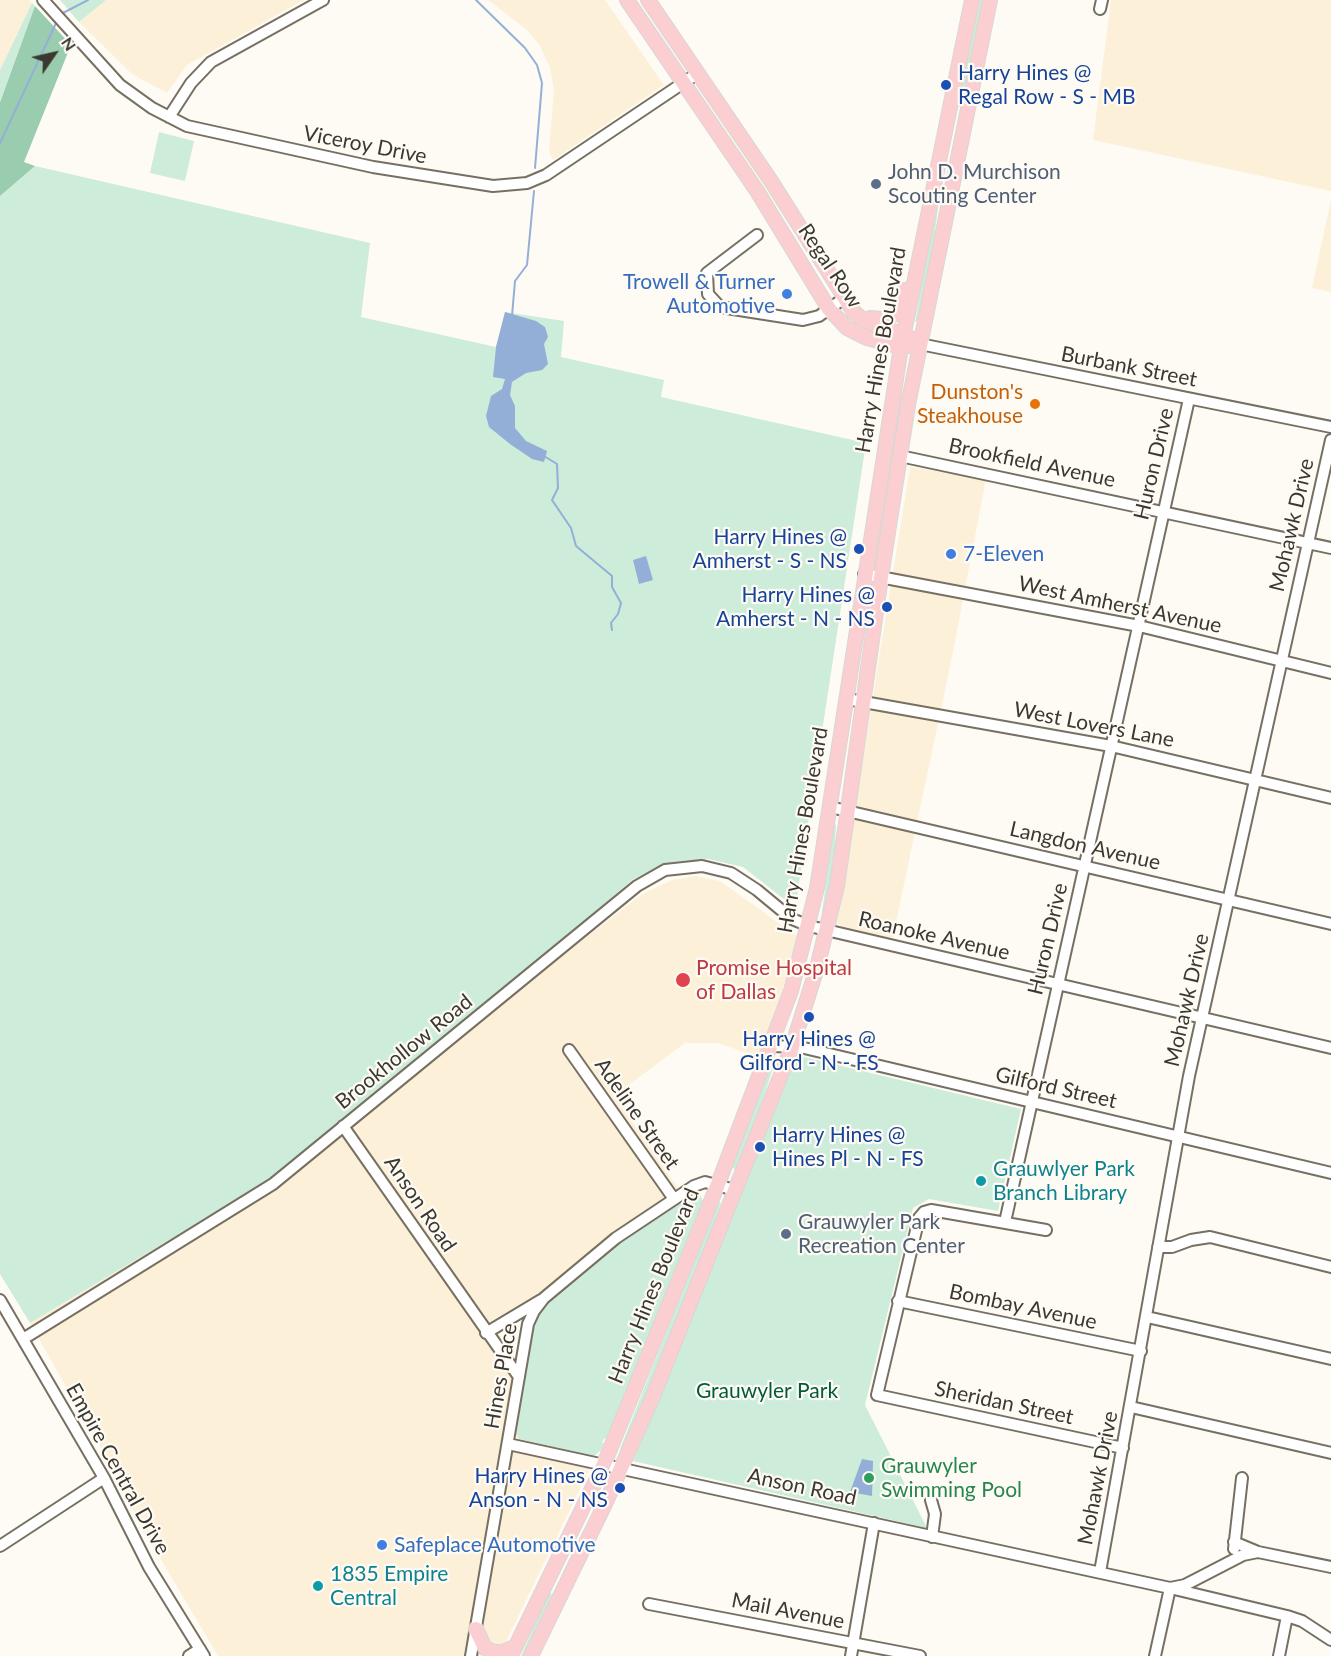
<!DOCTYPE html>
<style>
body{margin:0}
#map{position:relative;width:1331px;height:1656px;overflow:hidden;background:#fefbf5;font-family:Lato,sans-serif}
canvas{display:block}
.north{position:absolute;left:24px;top:24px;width:60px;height:60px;-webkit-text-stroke:4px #fefbf5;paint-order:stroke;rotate:56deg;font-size:16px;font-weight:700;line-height:24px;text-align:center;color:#3b3831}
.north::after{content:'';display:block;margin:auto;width:21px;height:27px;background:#3b3831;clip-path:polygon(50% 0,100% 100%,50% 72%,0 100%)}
</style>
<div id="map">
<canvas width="1331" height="1656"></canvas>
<div class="north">N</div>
</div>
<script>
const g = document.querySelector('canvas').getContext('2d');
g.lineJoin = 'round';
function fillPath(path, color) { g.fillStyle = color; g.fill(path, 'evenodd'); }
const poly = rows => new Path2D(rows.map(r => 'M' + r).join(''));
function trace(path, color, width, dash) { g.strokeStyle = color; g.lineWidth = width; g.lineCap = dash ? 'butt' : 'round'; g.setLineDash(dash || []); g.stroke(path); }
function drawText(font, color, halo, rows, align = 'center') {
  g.font = font + ' Lato,sans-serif'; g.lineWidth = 4.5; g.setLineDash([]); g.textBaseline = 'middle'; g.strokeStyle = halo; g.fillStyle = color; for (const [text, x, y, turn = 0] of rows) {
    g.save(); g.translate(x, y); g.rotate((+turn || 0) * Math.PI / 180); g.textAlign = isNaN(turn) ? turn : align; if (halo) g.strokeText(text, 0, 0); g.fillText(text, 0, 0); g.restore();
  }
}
fillPath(poly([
 [0,0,29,0,32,3,0,70],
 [106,0,304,0,187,65,167,93,132,74,79,22],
 [488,0,605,0,664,85,553,160,549,152,554,89,550,68,540,46,526,29],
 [1111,0,1331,0,1331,191,1093,140],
 [1331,200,1331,292,1312,288],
 [910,467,986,479,952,657,892,941,836,924],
 [695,876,720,881,797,936,779,1004,758,1057,718,1043,685,1043,614,1096,678,1188,538,1294,491,1321,525,1376,516,1433,519,1439,596,1456,499,1656,218,1656,140,1524,109,1462,30,1323,278,1175,554,947,562,956,642,894,672,880]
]), '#fcf0d9');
fillPath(poly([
 [60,0,106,0,79,22],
 [977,0,984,0,962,107,959,107,965,63],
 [32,3,35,6,0,101,0,70],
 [159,132,194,141,185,181,150,173],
 [35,166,370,243,361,317,496,347,505,312,564,321,561,357,664,380,661,397,866,443,797,896,785,900,743,867,708,859,665,864,632,880,517,979,278,1175,30,1323,0,1274,0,196],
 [935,204,938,209,931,263,919,322,915,322],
 [893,440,894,453,880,559,875,559],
 [834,824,836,825,834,865,825,912,822,912],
 [804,1057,1021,1109,998,1211,929,1199,913,1208,865,1405,927,1528,633,1461,794,1063],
 [771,1064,774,1065,759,1111,737,1170,731,1167],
 [693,1194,700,1195,704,1203,607,1440,605,1438,602,1442,604,1444,601,1450,594,1456,519,1439,516,1433,533,1332,542,1308,620,1243],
 [718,1202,721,1203,690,1292,623,1451,620,1449],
 [549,1592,552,1594,534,1639,525,1656,521,1656]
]), '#cdecd9');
fillPath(poly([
 [35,6,71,45,24,162,35,166,0,196,0,102]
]), '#9accaf');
fillPath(poly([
 [505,312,536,321,545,327,548,337,544,344,548,364,542,370,526,373,512,382,510,395,515,406,515,428,526,441,547,451,544,462,532,459,510,444,489,427,486,416,491,396,502,389,505,379,493,377,496,347],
 [646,556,653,580,639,584,633,560],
 [862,1459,873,1461,872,1496,850,1492]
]), '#94afd7');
trace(poly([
 [476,0,525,48,537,65,542,83,535,168],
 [61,14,88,0],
 [0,143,57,21],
 [512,316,515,281,527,265,534,191],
 [544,456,557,464,558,488,552,500,571,528,576,546,612,576,612,587,621,603,618,614,611,623,612,630]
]), '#94afd7', 2);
const minor = poly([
 [43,0,120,85,152,108,187,126,373,167,493,186,527,183,546,175,698,73],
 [1100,9,1102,0],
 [169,117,191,83,211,62,323,0],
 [757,235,707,273,708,294,720,307,803,320,819,316,843,299],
 [920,344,1331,427],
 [900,456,1331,548],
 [864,574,1139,626,1331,673],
 [847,699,1111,746,1331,798],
 [830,807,1331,924],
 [772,1046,800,1047,1331,1173],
 [569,1050,674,1199],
 [343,1126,519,1377],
 [1005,1222,1189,399],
 [1046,1230,931,1210,924,1212,919,1218,877,1395,1123,1448],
 [1158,1247,1172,1247,1191,1240,1210,1237,1331,1267],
 [0,1300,104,1478,149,1567,204,1656],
 [898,1301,1141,1351],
 [1147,1317,1331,1359],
 [486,1333,541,1300],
 [23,1339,273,1184,637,886,665,870,702,866,731,873,757,890,792,919,809,926,1331,1048],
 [1131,1407,1331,1453],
 [508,1444,1170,1588,1185,1585,1243,1555,1258,1552],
 [931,1500,935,1514,932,1537],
 [1234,1542,1258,1552,1331,1567],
 [0,1546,104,1478],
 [1234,1549,1242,1478],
 [1100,1572,1189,1076,1331,440],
 [649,1604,920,1656],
 [189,1656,200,1649],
 [471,1656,528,1324,534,1311,544,1298,616,1238,694,1186,705,1182,735,1190],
 [851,1656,874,1523],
 [1155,1656,1170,1588,1287,1616,1302,1621,1331,1640],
 [1279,1656,1287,1616]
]);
const major = poly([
 [627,0,757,191,829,309,847,328,867,338,901,347,909,346],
 [648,0,771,181,853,311,863,320,911,338],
 [870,318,883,319,892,316,898,310,905,290],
 [476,1629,485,1648,493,1652,503,1652,516,1646],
 [511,1656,604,1464,718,1184,791,991,817,888,901,347,972,0],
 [531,1656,605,1504,654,1394,792,1047,817,968,837,886,881,577,908,405,990,0]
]);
trace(minor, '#777062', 14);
trace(major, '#d8d7d6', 16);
trace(minor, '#fff', 10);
trace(major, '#fbced1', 14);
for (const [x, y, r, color] of [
 [946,85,6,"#1a4fb4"],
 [876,184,6,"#5c6f8a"],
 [787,294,6,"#3f7fe0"],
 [1035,404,6,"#e8710a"],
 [859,549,6,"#1a4fb4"],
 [951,554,6,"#3f7fe0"],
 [887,607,6,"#1a4fb4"],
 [683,980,8,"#e0444e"],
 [809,1017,6,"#1a4fb4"],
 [760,1147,6,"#1a4fb4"],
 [981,1181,6,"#0f9aa8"],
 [786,1234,6,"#5c6f8a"],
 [869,1478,6,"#2e9e5b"],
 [620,1488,6,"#1a4fb4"],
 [382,1545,6,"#3f7fe0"],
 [318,1586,6,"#0f9aa8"]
]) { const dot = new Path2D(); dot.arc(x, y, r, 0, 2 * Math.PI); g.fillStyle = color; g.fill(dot); trace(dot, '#fefbf5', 2); }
drawText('21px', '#164399', '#fefbf5', [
 ["Harry Hines @",958,73,"left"],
 ["Regal Row - S - MB",958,97,"left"],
 ["Harry Hines @",847,537],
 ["Amherst - S - NS",847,561],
 ["Harry Hines @",875,595],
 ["Amherst - N - NS",875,619],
 ["Harry Hines @",809,1039,"center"],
 ["Gilford - N - FS",809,1063,"center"],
 ["Harry Hines @",772,1135,"left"],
 ["Hines Pl - N - FS",772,1159,"left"],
 ["Harry Hines @",608,1476],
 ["Anson - N - NS",608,1500]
], 'right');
drawText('21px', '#3b3831', '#fefbf5', [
 ["Viceroy Drive",365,145,11],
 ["Regal Row",830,266,56],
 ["Harry Hines Boulevard",881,350,-80],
 ["Burbank Street",1129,367,11],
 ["Brookfield Avenue",1032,463,12],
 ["Huron Drive",1154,464,-77],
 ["Mohawk Drive",1292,525,-77],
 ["West Amherst Avenue",1120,605,12],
 ["West Lovers Lane",1094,725,11],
 ["Harry Hines Boulevard",803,830,-80],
 ["Langdon Avenue",1085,846,13],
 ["Roanoke Avenue",934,936,13],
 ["Huron Drive",1048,939,-77],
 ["Mohawk Drive",1187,1000,-77],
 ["Brookhollow Road",404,1052,-39],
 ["Gilford Street",1056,1088,13],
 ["Adeline Street",637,1114,55],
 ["Anson Road",420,1204,56],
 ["Harry Hines Boulevard",654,1286,-68],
 ["Bombay Avenue",1023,1307,12],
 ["Hines Place",501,1376,-80],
 ["Sheridan Street",1004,1403,12],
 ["Empire Central Drive",118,1469,61],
 ["Mohawk Drive",1098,1478,-79],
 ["Anson Road",802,1487,12],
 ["Mail Avenue",788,1611,11]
]);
drawText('21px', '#4e5e75', '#fefbf5', [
 ["John D. Murchison",888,172],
 ["Scouting Center",888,196],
 ["Grauwyler Park",798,1222],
 ["Recreation Center",798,1246]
], 'left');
drawText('21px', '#366cbe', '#fefbf5', [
 ["Trowell & Turner",775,282,"right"],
 ["Automotive",775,306,"right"],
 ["7-Eleven",963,554],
 ["Safeplace Automotive",394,1545]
], 'left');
drawText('21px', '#c56008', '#fefbf5', [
 ["Dunston's",1023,392],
 ["Steakhouse",1023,416]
], 'right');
drawText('21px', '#be3a42', '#fefbf5', [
 ["Promise Hospital",696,968],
 ["of Dallas",696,992]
], 'left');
drawText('21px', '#0d838f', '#fefbf5', [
 ["Grauwlyer Park",993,1169],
 ["Branch Library",993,1193],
 ["1835 Empire",330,1574],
 ["Central",330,1598]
], 'left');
drawText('21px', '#005c38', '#fefbf5', [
 ["Grauwyler Park",767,1391]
]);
drawText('21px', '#27864d', '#fefbf5', [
 ["Grauwyler",881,1466],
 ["Swimming Pool",881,1490]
], 'left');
</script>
